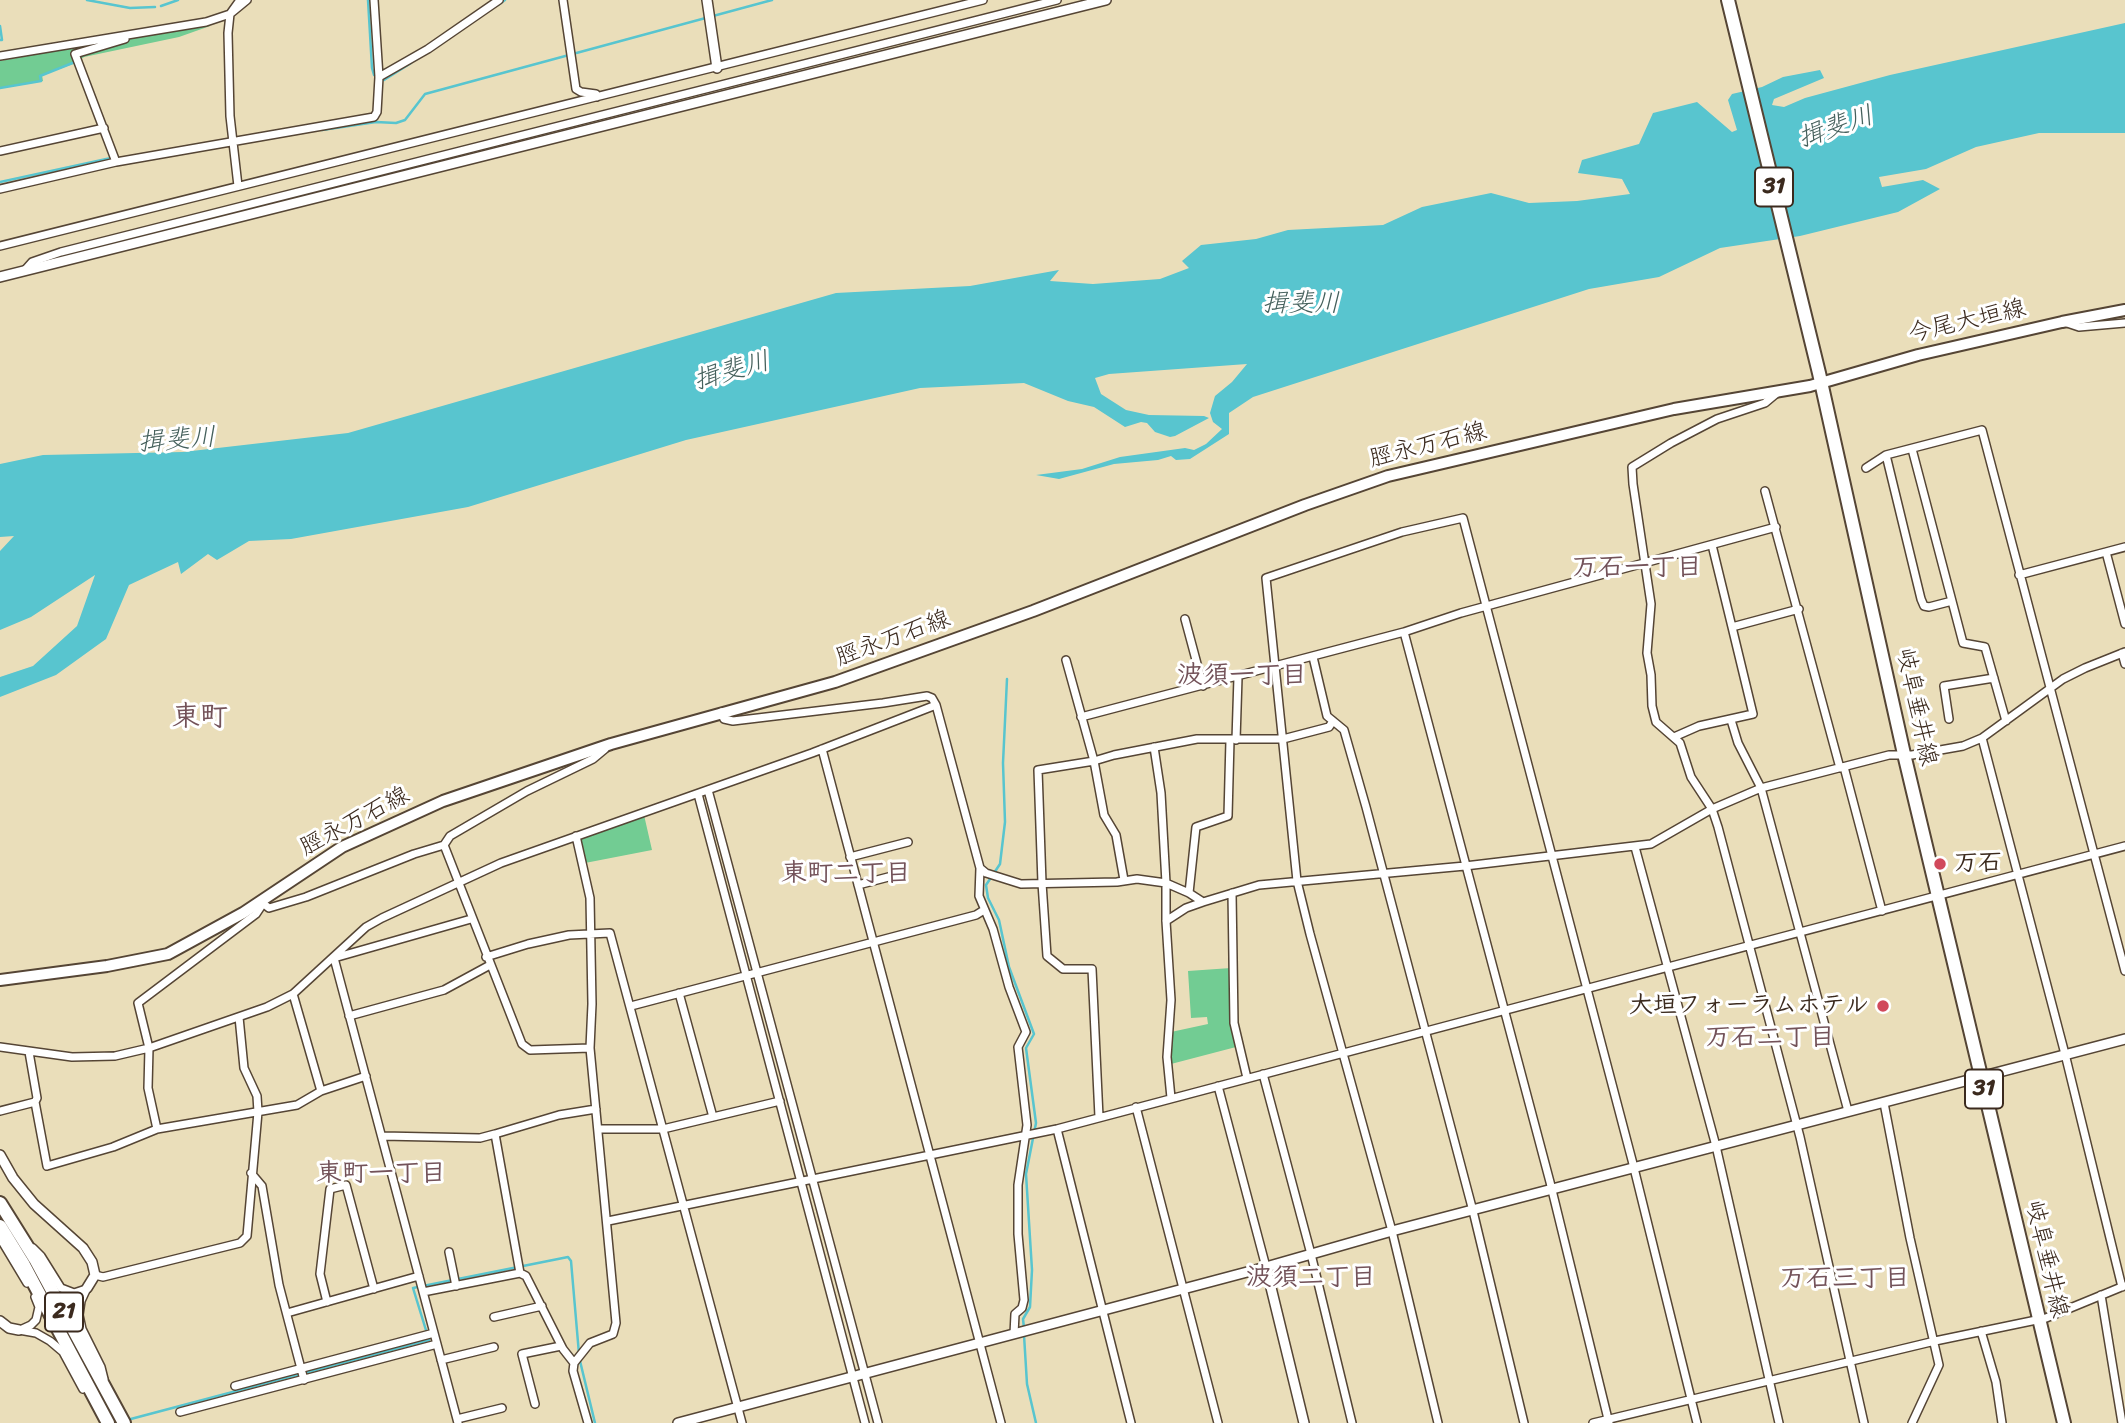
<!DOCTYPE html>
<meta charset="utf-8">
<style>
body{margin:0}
canvas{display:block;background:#eadeba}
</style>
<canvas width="2125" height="1423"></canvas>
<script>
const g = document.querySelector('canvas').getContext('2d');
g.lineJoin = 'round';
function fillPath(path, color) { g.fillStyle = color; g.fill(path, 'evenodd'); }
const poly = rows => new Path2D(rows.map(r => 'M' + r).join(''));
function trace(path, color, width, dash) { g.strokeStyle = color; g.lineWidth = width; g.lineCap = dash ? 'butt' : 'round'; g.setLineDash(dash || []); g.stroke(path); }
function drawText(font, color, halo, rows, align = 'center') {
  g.font = font + ' Sriracha,"Klee One",sans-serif'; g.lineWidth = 6; g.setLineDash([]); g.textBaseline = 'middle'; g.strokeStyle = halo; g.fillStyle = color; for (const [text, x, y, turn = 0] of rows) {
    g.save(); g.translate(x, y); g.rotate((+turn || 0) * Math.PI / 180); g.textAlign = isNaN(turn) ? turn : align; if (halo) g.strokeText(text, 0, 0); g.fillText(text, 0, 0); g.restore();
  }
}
fillPath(poly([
 [209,23,210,26,179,37,84,57,76,63,42,75,43,81,0,88,0,61],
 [644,815,652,850,585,863,579,837],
 [1231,968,1236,1047,1171,1064,1171,1032,1208,1024,1207,1017,1191,1018,1188,971]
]), '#72cc93');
fillPath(poly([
 [2125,23,2125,133,2039,133,1976,147,1926,169,1879,177,1882,187,1923,180,1940,189,1898,212,1800,236,1720,248,1659,277,1589,289,1253,397,1229,413,1229,434,1190,459,1176,460,1171,456,1158,460,1114,464,1059,479,1036,475,1082,469,1120,457,1185,448,1194,450,1206,444,1222,429,1213,422,1210,413,1215,396,1232,382,1247,364,1109,374,1095,378,1101,394,1126,410,1149,415,1204,416,1209,418,1175,436,1170,437,1155,432,1147,423,1141,422,1125,427,1094,407,1068,401,1024,383,920,388,686,440,468,507,291,539,249,541,217,560,208,554,181,574,178,562,129,585,106,639,56,675,0,697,0,677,33,666,77,626,95,575,31,617,0,630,0,551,14,536,0,537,0,464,43,455,183,452,348,433,836,293,970,286,1059,270,1050,281,1093,284,1160,279,1189,268,1182,261,1201,245,1256,239,1288,230,1383,225,1422,207,1491,193,1529,203,1577,201,1630,194,1622,179,1578,173,1582,160,1639,144,1653,113,1697,102,1732,132,1737,130,1728,100,1732,94,1762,87,1783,77,1820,70,1824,78,1774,99,1772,105,1784,107,1805,98,1890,75]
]), '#58c5cf');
trace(poly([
 [87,0,130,8,155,7],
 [368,0,372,68,374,75],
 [498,5,505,0],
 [161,6,178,0],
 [0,26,2,40,0,40],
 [384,80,411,63],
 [0,88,41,81,40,76,75,62],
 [322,130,376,122,396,123,405,120,425,94,772,0],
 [0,182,111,158],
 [1007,679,1003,763,1005,822,1000,864,986,885,988,898,999,920,1009,967,1034,1034,1026,1048,1036,1123,1026,1174,1032,1270,1030,1307,1023,1319,1024,1328],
 [1024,1335,1027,1384,1036,1423],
 [580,1361,595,1423],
 [127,1420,429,1340,413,1288,568,1257,571,1261,579,1354]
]), '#58c5cf', 2.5);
const minor = poly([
 [563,0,576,89,581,92,596,94,597,97],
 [0,56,206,22,230,14,247,0],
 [379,77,428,49,499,0],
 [0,151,104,128],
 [116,162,75,54,125,39],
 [238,186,230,116,228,33,230,14,240,0],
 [0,189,116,162,374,117,377,112,379,77,374,0],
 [0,246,983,0],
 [24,271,32,262,61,252,1057,0],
 [2064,322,2079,327,2125,323],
 [1777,393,1765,403,1717,419,1671,443,1632,467,1633,484,1651,604,1647,653,1651,675,1652,706,1656,722,1680,743,1691,777,1712,809,1718,827,1800,1137,1864,1423],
 [1912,449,1963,643,1985,647,2006,721],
 [1886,455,1921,599,1924,606,1929,607,1952,601],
 [1866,468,1886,455,1982,430,2125,971],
 [1765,491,1840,768],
 [1712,545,1732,627,1799,609],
 [2106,552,2125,624],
 [2019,575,2125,547],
 [1185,619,1203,686],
 [1404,632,1550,1182,1609,1423],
 [2122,653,2125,664],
 [1313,657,1327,716,1344,730,1366,807,1473,1211,1524,1423],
 [1066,660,1094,761,1104,815,1116,835,1124,880],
 [721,712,724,719,733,721,883,703,927,696,932,698,936,705,980,868,986,873,1021,884,1117,882,1137,879,1166,883,1189,893,1203,902,1259,885,1465,866,1651,844,1712,809,1761,788,1889,755,1912,755,1963,746,1982,738,2063,679,2085,668,2125,652],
 [1081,717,1404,632,1461,613,1776,527],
 [1949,719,1944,686,1994,678],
 [1731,720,1738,743,1761,788,1848,1111],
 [1674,737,1699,726,1753,714,1732,627],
 [1982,738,2065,1054,2122,1287],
 [1236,740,1238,677],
 [1154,747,1161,793,1166,883,1166,921,1171,1000,1167,1057,1171,1098],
 [822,749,1001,1423],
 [1844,767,1882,911],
 [708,790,878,1423],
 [698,794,865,1423],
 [576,836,590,898,592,1004,590,1048],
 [444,845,522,1044,530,1050,590,1048,616,1323,613,1334,590,1343,574,1363,573,1371,588,1423],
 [1635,847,1716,1146,1779,1423],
 [850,857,908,842],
 [980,868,979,896,993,929,1009,987,1026,1032,1018,1047,1027,1125,1018,1185,1018,1234,1024,1300,1022,1308,1015,1314,1014,1334],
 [858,885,896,875],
 [1189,893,1196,827,1228,816,1230,740],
 [1232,893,1234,1023,1247,1078],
 [260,901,269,908,306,897,414,854,444,845,450,836,527,791,593,759,605,749],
 [1166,921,1186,908,1203,902],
 [486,957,528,944,569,935,610,933,742,1423],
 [334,958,458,1423],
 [334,958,471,919],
 [679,993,713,1117],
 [293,994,321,1091],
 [631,1006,976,915,984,910],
 [349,1016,444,990,490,965],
 [0,1047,72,1057,115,1056,149,1048,267,1007,293,994,366,927,382,918,501,863,812,753,936,705],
 [29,1052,37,1098,35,1102],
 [1263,1074,1311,1254,1352,1423],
 [1218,1086,1266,1267],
 [1884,1103,1910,1238,1939,1365,1912,1423],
 [1136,1107,1218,1423],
 [0,1111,35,1102,47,1166,113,1147,157,1129,297,1105,321,1091,366,1076],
 [1099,1117,1092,969,1063,969,1047,956,1042,883,1038,770,1094,761,1114,755,1197,739,1283,739,1329,727,1333,721],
 [157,1129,148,1088,149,1048,138,1003,256,914,262,905],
 [598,1129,663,1129,780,1101],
 [1057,1129,1131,1423],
 [382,1136,480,1138,495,1134],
 [251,1173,262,1186,279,1285,304,1380],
 [608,1221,1057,1129,2125,846],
 [0,1238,27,1283],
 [33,1248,41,1256,61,1288,74,1293,86,1289],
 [449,1252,456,1286],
 [520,1273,495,1134,559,1115,596,1109],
 [95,1275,103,1277,240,1243,247,1236,258,1112,257,1096,244,1068,239,1017],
 [87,1288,81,1301,79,1315,82,1329,101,1367,104,1379],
 [423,1292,520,1273,526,1276,563,1349,574,1363],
 [2101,1295,2122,1423],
 [327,1302,320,1274,330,1189,346,1185,374,1289],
 [287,1313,419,1276],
 [494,1317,542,1306],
 [19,1330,36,1333,50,1341,63,1352,83,1389],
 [20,1330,31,1325,36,1320,39,1307,35,1297],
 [1981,1331,1996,1382,2002,1423],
 [441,1360,494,1347],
 [235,1386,434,1333],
 [535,1404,522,1354,561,1346],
 [180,1412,437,1344],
 [457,1419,502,1408],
 [1438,1423,1392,1231,1310,934,1297,881,1266,578,1402,532,1463,518,1632,1160,1697,1423],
 [1593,1423,1935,1341,2046,1318,2124,1286]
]);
const tertiary = poly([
 [707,0,717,68],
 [0,277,1106,0],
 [0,1155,13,1178,34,1204,83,1248,92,1262,95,1275,87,1288],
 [0,1321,9,1328,19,1330],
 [678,1423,1266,1267],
 [1304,1423,1266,1267,1392,1231,2125,1039]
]);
const secondary = poly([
 [0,980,107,966,168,954,243,913,342,847,443,801,611,744,835,682,1033,611,1305,505,1388,476,1674,409,1810,386,1918,355,2062,322,2125,310]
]);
const primary = poly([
 [1728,0,1819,373,1904,754,2064,1423]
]);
const trunk = poly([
 [0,1203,35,1259,124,1423],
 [0,1226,24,1265,108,1423]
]);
trace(minor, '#554535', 10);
trace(tertiary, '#554535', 12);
trace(secondary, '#554535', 14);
trace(primary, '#554535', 16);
trace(trunk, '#554535', 16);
trace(minor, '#fff', 7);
trace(tertiary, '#fff', 9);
trace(secondary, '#fff', 10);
trace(primary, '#fff', 12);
trace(trunk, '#fff', 12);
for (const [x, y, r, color] of [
 [1940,864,7,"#d1495b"],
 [1883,1006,7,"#d1495b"]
]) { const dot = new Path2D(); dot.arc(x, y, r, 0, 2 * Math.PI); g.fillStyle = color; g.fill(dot); trace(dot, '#fff', 2.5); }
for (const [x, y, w] of [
 [1774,187,38],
 [1984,1089,38],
 [64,1312,38]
]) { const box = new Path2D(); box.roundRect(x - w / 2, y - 19.5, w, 39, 5); g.fillStyle = '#fff'; g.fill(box); trace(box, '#3b2a1e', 2); }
drawText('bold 23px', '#3b2a1e', null, [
 ["31",1774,187],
 ["31",1984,1089],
 ["21",64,1312]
]);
drawText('24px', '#3b2a1e', '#fff', [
 ["今尾大垣線",1967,322,-13],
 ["脛永万石線",1428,446,-14],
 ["脛永万石線",893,639,-20],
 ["岐阜垂井線",1916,707,78],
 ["脛永万石線",355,822,-28],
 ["岐阜垂井線",2046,1259,77]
]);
drawText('bold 24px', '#3b2a1e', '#fff', [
 ["万石",1954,864],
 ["大垣フォーラムホテル",1869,1006,"right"]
], 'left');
drawText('italic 26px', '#45605c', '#fff', [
 ["揖斐川",1836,128,-19],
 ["揖斐川",1301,304],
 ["揖斐川",732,372,-16],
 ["揖斐川",177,441,-4]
]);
drawText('bold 26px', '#735259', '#fff', [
 ["万石一丁目",1637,568],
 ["波須一丁目",1242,676],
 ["東町二丁目",846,874],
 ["万石二丁目",1770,1038],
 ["東町一丁目",381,1174],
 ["波須二丁目",1311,1278],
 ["万石三丁目",1845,1279]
]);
drawText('bold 28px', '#735259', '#fff', [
 ["東町",200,718]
]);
</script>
